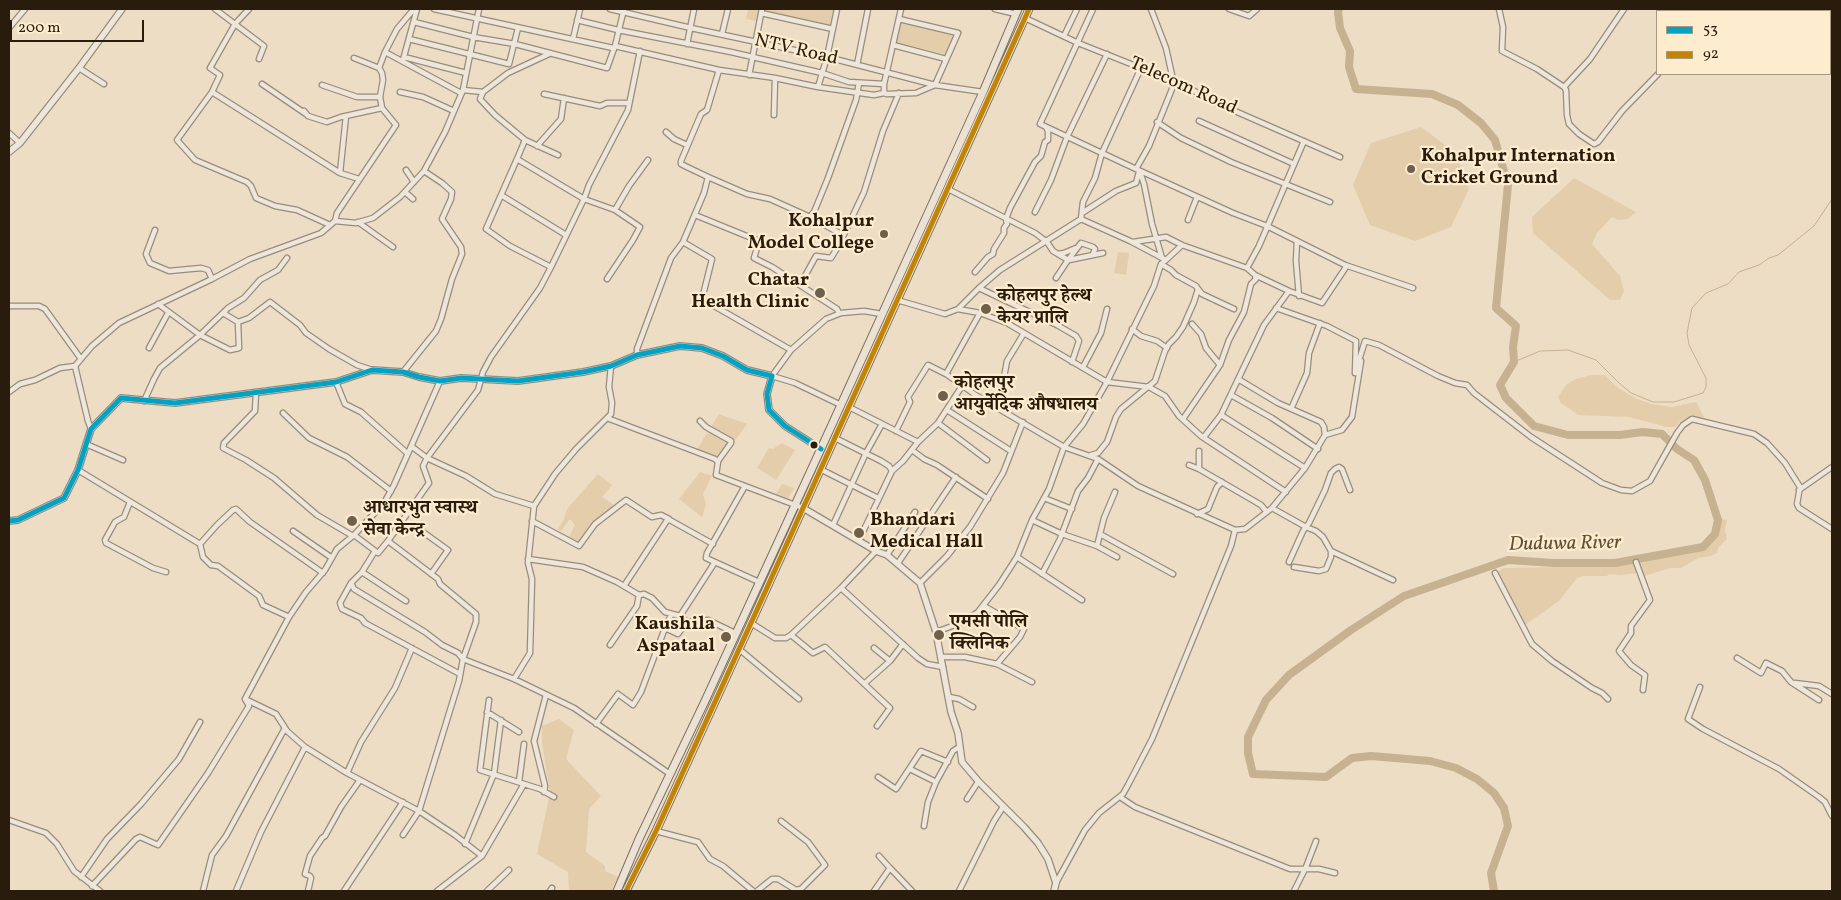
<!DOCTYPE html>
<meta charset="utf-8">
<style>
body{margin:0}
#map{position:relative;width:1841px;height:900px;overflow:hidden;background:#edddc4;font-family:Vollkorn,serif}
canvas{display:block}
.frame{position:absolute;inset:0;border:10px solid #291c0c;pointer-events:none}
.legend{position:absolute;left:1656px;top:10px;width:175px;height:65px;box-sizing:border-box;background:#feecce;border:1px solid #a99980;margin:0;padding:6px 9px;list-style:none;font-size:15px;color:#291c0c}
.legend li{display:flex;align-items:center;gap:10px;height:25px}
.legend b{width:25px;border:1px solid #a99980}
.scale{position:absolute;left:10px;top:20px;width:134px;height:22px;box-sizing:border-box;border:2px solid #291c0c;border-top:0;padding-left:6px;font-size:15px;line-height:18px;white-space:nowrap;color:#291c0c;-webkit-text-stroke:4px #feecce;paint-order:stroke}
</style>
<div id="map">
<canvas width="1841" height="900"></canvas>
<div class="frame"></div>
<ul class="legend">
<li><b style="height:6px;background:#02a2c4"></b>53</li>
<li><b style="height:6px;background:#c48403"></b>92</li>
</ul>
<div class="scale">200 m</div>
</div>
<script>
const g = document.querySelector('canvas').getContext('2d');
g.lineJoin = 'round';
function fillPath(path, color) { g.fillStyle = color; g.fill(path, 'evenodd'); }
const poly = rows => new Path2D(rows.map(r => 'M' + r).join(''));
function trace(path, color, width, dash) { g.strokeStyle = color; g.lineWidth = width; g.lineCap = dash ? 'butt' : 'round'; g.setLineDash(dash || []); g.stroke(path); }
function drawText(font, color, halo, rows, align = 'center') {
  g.font = font + ' Vollkorn,"Noto Serif Devanagari",serif'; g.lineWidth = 4.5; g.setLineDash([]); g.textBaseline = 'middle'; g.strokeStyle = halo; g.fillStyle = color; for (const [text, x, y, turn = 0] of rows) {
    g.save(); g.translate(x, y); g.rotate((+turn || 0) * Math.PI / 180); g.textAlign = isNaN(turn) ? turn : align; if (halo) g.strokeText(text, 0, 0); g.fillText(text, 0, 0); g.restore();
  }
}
fillPath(poly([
 [748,9,761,9,756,21,746,19],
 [764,9,836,9,832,28,763,13],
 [901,23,954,35,945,54,895,42],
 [1421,127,1456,153,1469,189,1451,227,1415,241,1370,225,1353,185,1371,143],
 [1574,178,1636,212,1628,219,1618,220,1612,217,1597,233,1592,244,1620,276,1624,291,1620,300,1610,300,1533,233,1532,217],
 [1118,252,1129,253,1126,275,1114,273],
 [1591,375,1605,375,1618,388,1637,399,1652,404,1672,407,1696,402,1705,419,1691,416,1681,421,1675,427,1665,427,1660,425,1629,417,1579,415,1561,403,1558,397,1566,385,1576,379],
 [719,414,747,424,720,461,696,451],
 [782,443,795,450,776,480,757,468,769,448,773,449],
 [700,472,712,476,703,494,706,505,702,517,679,499],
 [598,474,612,485,602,497,614,505,591,525,579,542,569,537,575,525,570,519,561,531,558,529,564,519,567,509],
 [782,484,794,488,788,498,776,494],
 [1719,519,1727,520,1725,531,1727,539,1718,548,1717,553,1711,556,1698,558,1681,568,1670,568,1642,577,1639,563,1692,547,1706,544,1716,537],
 [1636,563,1639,573,1620,575,1611,574,1606,576,1583,576,1577,578,1559,601,1525,625,1496,573,1503,568,1620,566],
 [559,719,574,730,566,759,601,796,589,809,586,852,605,866,605,871,618,877,611,891,571,891,569,890,568,872,537,854,550,793,542,743,542,726]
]), '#e3cdab');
trace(poly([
 [1514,362,1540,351,1568,350,1596,360,1619,383,1631,393,1653,402,1674,402,1703,393,1706,387,1706,378,1689,345,1687,333,1692,308,1706,293,1728,284,1739,272,1759,265,1769,258,1778,255,1814,226,1832,199]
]), '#c6b190', 1);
trace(poly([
 [1339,9,1338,12,1340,28,1350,51,1349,67,1356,89,1432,94,1458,105,1481,123,1495,140,1508,185,1496,308,1516,326,1513,347,1514,362,1500,385,1506,398,1534,426,1568,435,1620,435,1643,432,1662,434,1677,449,1694,460,1705,480,1718,520,1715,534,1703,547,1615,563,1554,563,1508,560,1404,596,1351,630,1289,675,1266,700,1248,737,1248,753,1253,774,1326,777,1352,758,1371,756,1395,758,1430,761,1456,768,1477,779,1494,793,1504,808,1508,826,1491,873,1494,891]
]), '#c6b190', 8);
const minor = poly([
 [215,9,264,46,259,59],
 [249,9,235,24,210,68,220,75,212,92,177,140,195,160,247,182,251,186,256,198,275,206,297,210,330,225],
 [434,9,613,48],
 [610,9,691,28,827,57,935,85,983,92],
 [995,9,1016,14],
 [1093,9,1040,124,1136,169,1149,146,1174,84,1166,48,1151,9],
 [1229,9,1249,16,1257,9],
 [1499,9,1503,27,1502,51,1537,69,1564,87,1566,90,1567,115,1569,124,1579,134,1594,144,1598,142,1622,111,1658,74],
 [1757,9,1760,11],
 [1830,9,1832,11],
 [1713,11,1714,9],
 [761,13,833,29],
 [1025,18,1078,43,1141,68,1174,84,1189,88,1212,101,1340,157],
 [577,20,618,30,731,52,822,73,849,82,884,84,884,93,887,94,916,93,935,85,958,33,899,19],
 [414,22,473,37,515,44,607,68,615,46,624,9],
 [9,28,25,9],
 [722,34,728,9],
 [1830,34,1832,31],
 [1064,36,1077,9],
 [409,39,509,64,518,28],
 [573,39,580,9],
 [687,44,694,9],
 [893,45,946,59],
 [615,46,719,70,775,78,818,87,874,95,884,93],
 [385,52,461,93],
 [404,57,466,73],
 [354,58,379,68],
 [403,60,417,9],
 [857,65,868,9],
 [1830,67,1832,68],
 [79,68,104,84],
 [749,75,762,9],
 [262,84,306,114],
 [884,84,901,9],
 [322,85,357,97,380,97],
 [818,87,827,57,837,9],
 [1564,87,1590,59,1624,9],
 [463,90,483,92,480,99,495,115,525,140,517,159,584,199,615,210,640,227,633,240,607,279],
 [212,92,340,173],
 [400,92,423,97,454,111],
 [483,92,508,73,549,54],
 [544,94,600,106,607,103,629,103],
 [304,111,308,116,327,122,341,117,382,108],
 [774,115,775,78],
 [346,116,340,173,359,179],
 [1199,121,1294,164],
 [1157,122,1181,138,1231,162,1330,202],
 [666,132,674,139,687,145],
 [9,133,20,143],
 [525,140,558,155],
 [537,146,561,119,564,98],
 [517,159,486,229,510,246,551,267],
 [1136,169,1233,213,1267,226,1345,265,1346,267,1322,303,1289,291],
 [406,170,414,182],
 [1140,172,1144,184,1152,224,1162,258],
 [708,177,687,167,681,164,681,161,701,114,707,110,719,70],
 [948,189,1035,233,1047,242,1053,251,1068,260,1056,278],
 [405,192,413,199],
 [501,195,566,235],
 [615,210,629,186,648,160],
 [1035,212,1051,180,1067,137,1107,54],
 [1082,213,1116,191,1136,183,1139,172],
 [695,215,759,241,754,258,772,267,837,309,839,313],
 [810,217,814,212,828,178,856,100,859,83],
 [1188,220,1197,197],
 [335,221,337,213,396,125,382,108,380,97,383,80,382,73,379,68,385,52,397,29,414,9],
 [358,222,393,247],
 [155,230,146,254,150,263,169,271,201,268,208,270,212,279],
 [1297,241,1296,261,1299,296],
 [683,242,712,259,702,299,791,350],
 [1133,242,1166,237,1182,245,1247,268,1259,246,1304,141],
 [1058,254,1064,253,1076,248],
 [1068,260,1081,243,1093,247,1095,249,1093,254],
 [1069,260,1103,253],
 [1166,260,1182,245],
 [1345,265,1413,288],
 [975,272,988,257,993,254,994,249,1004,233,1004,228,1007,224,1006,219,1010,208,1035,162,1041,156,1045,142,1048,140,1048,131,1046,127],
 [800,285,816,256,831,258,839,245,864,192,883,131,899,93],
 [979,288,1057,325,1076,336,1079,341,1072,362],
 [1198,289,1202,294,1234,309],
 [897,300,945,314,958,309,979,288,1000,270,1081,219,1083,202,1095,178,1102,153,1141,68],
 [158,304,200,335,228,308,244,298,260,280,278,270,287,258],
 [9,306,39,306,45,309,81,359],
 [1276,308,1327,326,1356,341,1355,373,1365,341],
 [958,309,980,313,1007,323,1107,382,1154,286,1161,264,1166,260,1130,241,1081,219],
 [223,313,238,322,249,318,270,302,300,325,306,333,329,349,357,365,372,370],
 [980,313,946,374,977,396,1064,447,1098,459,1138,486,1235,530],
 [1192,324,1201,334,1206,348,1220,365],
 [1132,329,1141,336,1157,341,1167,348],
 [1365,341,1379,345,1438,376,1455,383,1467,385,1474,393,1531,437,1602,483,1621,490,1632,491,1650,481,1677,433,1683,425,1692,419,1754,434,1767,443,1785,463,1800,487,1797,504,1799,508,1832,529],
 [149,348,168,313],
 [637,355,637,349,671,258,683,242,704,193,708,177,747,194,770,199,810,217,843,235],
 [1083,367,1101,333,1107,309],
 [403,372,436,331,441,319,452,279,462,254,461,247,442,219,451,199,452,192,442,183,424,171],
 [440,381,394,485,384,503,354,535,337,549,325,570,306,592,289,617,245,699,276,714,287,731,305,747,347,773,419,811,455,835,482,856],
 [336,382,345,404,361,412,407,453],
 [1009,382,1004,377,1007,361,1024,333],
 [9,392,20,384,35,380,60,368,75,366],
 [256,392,255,411,224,443,223,448,246,460,274,478,317,515,353,536],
 [1231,395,1272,418,1318,449],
 [144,401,154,379,160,368,200,335,230,350,239,348,238,322],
 [841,405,795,383,772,376,791,350,826,319,841,313,864,311,882,314],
 [849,407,918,442],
 [1291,409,1307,373,1309,353,1320,323],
 [947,410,1011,451],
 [283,413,309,438,347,457,391,491],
 [1221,415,1305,468],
 [607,418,715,459,718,462,716,475,745,486],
 [1183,419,1220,365,1229,340,1244,312,1251,284,1256,279,1255,275],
 [700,421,706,427,731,441,731,443,718,461],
 [938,423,987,460],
 [91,429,88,421,75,366,92,346,119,323,212,279,250,259,321,233,335,221,356,223,373,218,400,197,424,171,445,132,463,90,479,9],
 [896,431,910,402,908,397,928,365,946,374],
 [1325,435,1342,430,1352,417,1361,361],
 [1204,437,1221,415,1264,325,1289,291,1255,275,1247,268],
 [835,438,881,461,889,466,892,471],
 [86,444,123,460],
 [411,446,427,458,466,476,495,494,534,506],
 [912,450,924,459,937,465,988,499],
 [1091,455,1098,453,1107,442,1116,417,1121,409,1155,381,1165,351,1169,344,1176,337,1183,327,1194,302,1198,289,1196,286,1176,275,1171,270,1161,264],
 [1189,465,1199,469,1244,495,1261,505,1266,511],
 [820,469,878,498],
 [1199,469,1199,451],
 [78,470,200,544,203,557,211,565,218,566,259,596,263,605,289,617],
 [1799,490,1832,467],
 [1044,498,1072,509],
 [130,502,124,517,115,522,105,540,106,543,153,568,166,572],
 [1272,508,1306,527,1316,531,1323,537,1331,551,1331,557,1326,569,1319,571,1294,567],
 [1197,514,1208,509,1217,487,1222,482],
 [1032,520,1062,534,1097,546,1117,557],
 [532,521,579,546,595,524,626,500,652,517,661,515,669,519],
 [833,525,866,453,882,424],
 [293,531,332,558],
 [423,532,448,550,431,574],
 [1100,534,1173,574],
 [354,535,378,553,388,541,438,579,440,584,476,614,476,622,463,659,459,681,419,811,403,835],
 [859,540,892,471,903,461,918,442,938,423,962,386],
 [388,541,429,483,423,466,427,458,478,390,483,372,491,357,540,288,551,267,584,199,589,185,628,110,640,51],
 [200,544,217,525,233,510,236,509,250,522,323,573],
 [1097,546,1104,518,1115,492],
 [876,551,841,588,791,635,813,653,825,647,890,708,877,726],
 [1331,551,1393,580],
 [887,555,915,512],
 [1017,557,1082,600],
 [528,559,583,567,617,582,639,595,644,594,652,598,665,612,680,616,687,622],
 [1289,562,1303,531,1309,523,1325,490,1331,473,1335,469,1339,467,1342,469,1350,490],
 [1636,562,1650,600,1631,626,1631,633,1619,651,1631,665,1645,675,1643,690],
 [898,563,956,477],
 [362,572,375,551],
 [1495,573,1532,644,1552,661,1592,688,1602,693,1608,699],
 [1042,574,1060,539,1078,491,1088,478,1098,459],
 [759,582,706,558,707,553,745,486,803,508],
 [351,583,340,603,342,609,361,618,365,623,460,674],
 [920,583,947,556,970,527,1003,473,1023,422],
 [624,586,668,519,713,544],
 [841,588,918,658,927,664,943,667],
 [406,601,362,572,351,583,354,589,425,632,442,645,458,653,463,659,514,679,574,708,670,774],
 [984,606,1024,629,1020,637,997,664],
 [680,616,715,562],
 [751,623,775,638,786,638,791,635],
 [665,628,671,615],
 [936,632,963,622,978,612,999,585,1017,557,1032,520,1049,489,1064,447,1083,424,1107,382,1149,387,1165,396,1179,416,1201,436,1286,492],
 [610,645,637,606,639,595],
 [874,648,890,661],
 [739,649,799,699],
 [941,657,965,657,997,664,1032,682],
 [1737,658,1761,673,1766,663,1782,671,1791,682,1819,700],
 [514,679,530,653,532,579,528,563,534,506,555,474,576,449,611,414,612,403,609,387,611,366],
 [1795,683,1819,686,1832,694],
 [864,684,890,661,903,644],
 [1700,687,1688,719,1703,729,1779,769,1819,797,1825,802,1832,816],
 [949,697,959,699,973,707],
 [489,700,480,770,540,789,554,797],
 [487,712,519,732],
 [596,724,618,694,633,705,641,692,665,628,678,634,687,622,708,620,735,633],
 [910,769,936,782],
 [347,773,361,742,395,688,412,648],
 [878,777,896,789,921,751,948,762],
 [519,782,524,744],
 [544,792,545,786,534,741,546,695],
 [1120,797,1135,807,1290,869,1319,869,1335,873],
 [967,799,978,782],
 [9,820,46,833,57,844,74,871,100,891],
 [924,826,928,802,936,782,953,751,959,747],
 [656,831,698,842,710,859,723,866,753,891],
 [465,844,494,774,501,720],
 [890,868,912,891],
 [81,877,107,839,141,804,179,759,200,722],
 [1056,883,1085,830,1099,813,1123,794,1128,785,1152,739,1231,546,1235,530,1245,529,1272,508,1305,468,1325,435,1324,427,1321,422,1278,403,1238,379],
 [92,886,136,839,140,837,158,845,208,773,249,706,245,699],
 [203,891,212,855,226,836,285,728],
 [236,891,261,832,305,747],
 [308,891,311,878,310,876,305,874,310,856,322,838,325,836,341,807,360,780],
 [344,891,403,802],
 [437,891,482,856,524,784],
 [487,891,509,870],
 [550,891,552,888],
 [757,891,772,879,778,879,796,890,801,889,825,865,808,842,781,821],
 [874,891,890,868,879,856],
 [959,891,994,821,1003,807],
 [1294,891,1306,867,1316,841]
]);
const tertiary = poly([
 [9,152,20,143,79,68,122,9],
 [803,508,876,551,887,555,920,583,936,632,951,712,958,733,962,762,979,782,1024,827,1038,843,1048,859,1056,883,1054,891],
 [9,521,18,520,64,498,78,470,91,429,121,398,175,403,336,382,372,370,403,372,419,377,440,381,461,378,518,381,583,372,611,366,637,355,680,346,702,348,723,356,747,370,772,376,767,394,769,410,785,426,821,449]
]);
const trunk = poly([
 [617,891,639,839,705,701,830,429,983,92,1018,9],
 [626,891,656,831,751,623,1029,9]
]);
trace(minor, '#978d7d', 7);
trace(tertiary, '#978d7d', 8);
trace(trunk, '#7c7264', 9);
trace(minor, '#eee6da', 4.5);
trace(tertiary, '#eee6da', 5.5);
trace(trunk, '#ebe2d3', 7);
trace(poly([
 [9,521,18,520,64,498,78,470,91,429,121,398,175,403,336,382,372,370,403,372,419,377,440,381,461,378,518,381,583,372,611,366,637,355,680,346,702,348,723,356,747,370,772,376,767,394,769,410,785,426,821,449]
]), '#02a2c4', 5);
trace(poly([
 [626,891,656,831,751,623,1029,9]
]), '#c48403', 5);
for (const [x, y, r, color] of [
 [1411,169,5,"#6e604c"],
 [884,234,5,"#6e604c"],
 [820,293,6,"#6e604c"],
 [986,309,6,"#6e604c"],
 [943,396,6,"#6e604c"],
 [814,445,4.5,"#291c0c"],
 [352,521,6,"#6e604c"],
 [859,533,6,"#6e604c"],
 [939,635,6,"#6e604c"],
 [726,637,6,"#6e604c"]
]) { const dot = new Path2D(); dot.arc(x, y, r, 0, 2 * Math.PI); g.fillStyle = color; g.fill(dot); trace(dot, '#feecce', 2); }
drawText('19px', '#291c0c', '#feecce', [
 ["NTV Road",796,51,13],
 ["Telecom Road",1183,87,24]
]);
drawText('bold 19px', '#291c0c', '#feecce', [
 ["Kohalpur Internation",1421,158],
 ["Cricket Ground",1421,180],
 ["Kohalpur",874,223,"right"],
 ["Model College",874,245,"right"],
 ["Chatar",809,282,"right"],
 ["Health Clinic",809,304,"right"],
 ["कोहलपुर हेल्थ",997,298],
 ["केयर प्रालि",997,320],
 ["कोहलपुर",954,385],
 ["आयुर्वेदिक औषधालय",954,407],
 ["आधारभुत स्वास्थ",363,510],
 ["सेवा केन्द्र",363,532],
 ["Bhandari",870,522],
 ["Medical Hall",870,544],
 ["एमसी पोलि",950,624],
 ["क्लिनिक",950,646],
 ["Kaushila",715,626,"right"],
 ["Aspataal",715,648,"right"]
], 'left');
drawText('italic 20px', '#615038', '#feecce', [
 ["Duduwa River",1565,545,-1]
]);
</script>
